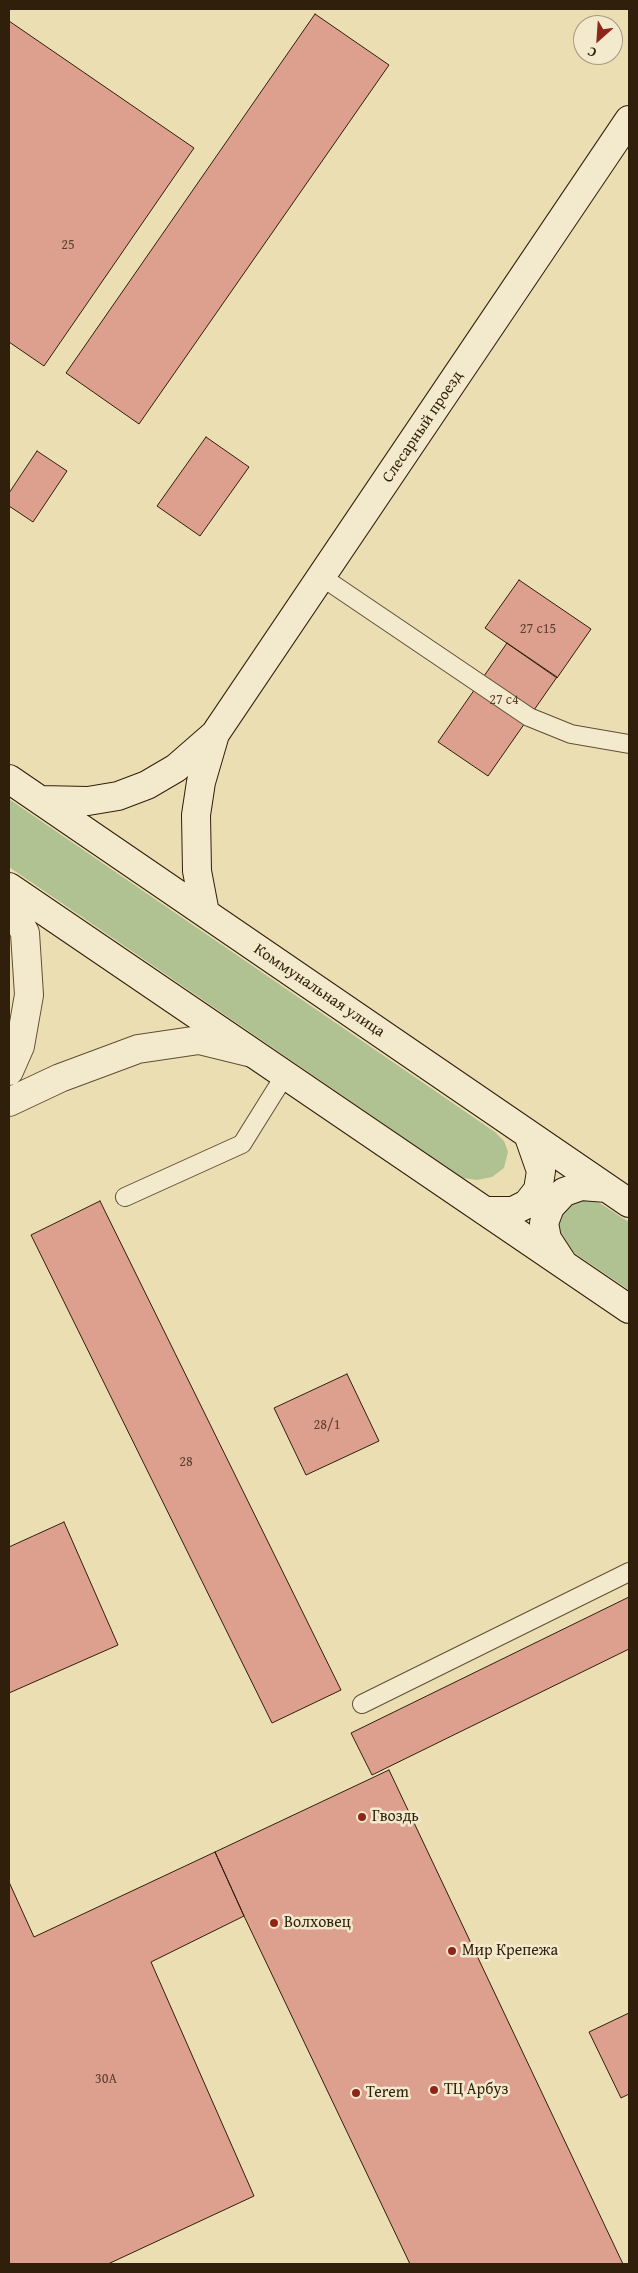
<!DOCTYPE html>
<meta charset="utf-8">
<style>
body{margin:0}
#map{position:relative;width:638px;height:2273px;overflow:hidden;background:#ecdeb3;font-family:"Gentium Book Plus",serif}
canvas{display:block}
.frame{position:absolute;inset:0;border:10px solid #301f0a;pointer-events:none}
.north{position:absolute;left:573px;top:15px;width:50px;height:50px;box-sizing:border-box;background:#f3eace;border:1px solid #a59980;border-radius:50%;rotate:206deg;font-size:14px;font-weight:700;line-height:20px;text-align:center;color:#301f0a}
.north::after{content:'';display:block;margin:auto;width:18px;height:22px;background:#8f2418;clip-path:polygon(50% 0,100% 100%,50% 72%,0 100%)}
</style>
<div id="map">
<canvas width="638" height="2273"></canvas>
<div class="frame"></div>
<div class="north">С</div>
</div>
<script>
const g = document.querySelector('canvas').getContext('2d');
g.lineJoin = 'round';
function fillPath(path, color) { g.fillStyle = color; g.fill(path, 'evenodd'); }
const poly = rows => new Path2D(rows.map(r => 'M' + r).join(''));
function trace(path, color, width, dash) { g.strokeStyle = color; g.lineWidth = width; g.lineCap = dash ? 'butt' : 'round'; g.setLineDash(dash || []); g.stroke(path); }
function drawText(font, color, halo, rows, align = 'center') {
  g.font = font + ' "Gentium Book Plus",serif'; g.lineWidth = 5; g.setLineDash([]); g.textBaseline = 'middle'; g.strokeStyle = halo; g.fillStyle = color; for (const [text, x, y, turn = 0] of rows) {
    g.save(); g.translate(x, y); g.rotate((+turn || 0) * Math.PI / 180); g.textAlign = isNaN(turn) ? turn : align; if (halo) g.strokeText(text, 0, 0); g.fillText(text, 0, 0); g.restore();
  }
}
fillPath(poly([
 [9,799,495,1132,504,1141,508,1152,504,1168,492,1177,477,1180,463,1178,9,867],
 [582,1198,598,1202,629,1222,629,1290,570,1250,559,1237,557,1226,559,1218,565,1209]
]), '#b1c292');
const building = poly([
 [315,14,389,65,139,424,66,373,315,14],
 [9,21,194,148,44,366,9,342,9,21],
 [206,437,249,467,200,536,157,506,206,437],
 [37,451,67,471,33,522,9,506,9,493,37,451],
 [519,580,591,629,557,678,485,628,519,580],
 [507,643,557,677,488,776,438,742,507,643],
 [100,1201,341,1690,272,1723,31,1235,100,1201],
 [347,1374,379,1441,306,1475,274,1408,347,1374],
 [64,1522,118,1645,9,1693,9,1547,64,1522],
 [629,1597,629,1649,372,1775,351,1733,629,1597],
 [389,1770,623,2264,410,2264,244,1916,215,1852,389,1770],
 [215,1852,244,1916,151,1962,254,2196,108,2264,9,2264,9,1882,34,1937,215,1852],
 [629,2013,629,2094,621,2098,589,2032,629,2013]
]);
fillPath(building, '#dda08e');
trace(building, '#301f0a', 1);
const lane = poly([
 [322,577,529,717,571,734,629,744],
 [125,1197,242,1144,285,1075],
 [362,1704,629,1572]
]);
const street = poly([
 [9,900,25,933,29,995,20,1046,9,1071],
 [9,1102,60,1078,138,1049,199,1040,252,1053]
]);
const secondary = poly([
 [9,779,629,1203],
 [40,800,88,801,118,796,147,785,176,768,215,734,629,120],
 [9,887,629,1309],
 [205,913,197,871,196,815,201,782,215,734],
 [485,1211,513,1211,527,1204,538,1190,541,1171,528,1134],
 [562,1262,547,1239,544,1223,550,1207,564,1192,581,1186,607,1188]
]);
trace(lane, '#5f4f34', 20);
trace(street, '#5f4f34', 30);
trace(secondary, '#301f0a', 30);
trace(lane, '#f3eace', 18);
trace(street, '#f3eace', 28);
trace(secondary, '#f3eace', 28);
for (const [x, y, r, color] of [
 [362,1817,5,"#8f2418"],
 [274,1923,5,"#8f2418"],
 [452,1951,5,"#8f2418"],
 [434,2090,5,"#8f2418"],
 [356,2093,5,"#8f2418"]
]) { const dot = new Path2D(); dot.arc(x, y, r, 0, 2 * Math.PI); g.fillStyle = color; g.fill(dot); trace(dot, '#f3eace', 2); }
drawText('14px', '#5b3f2b', null, [
 ["25",68,245],
 ["27 c15",538,629],
 ["27 c4",504,700],
 ["28/1",327,1425],
 ["28",186,1462],
 ["30А",106,2079]
]);
drawText('16px', '#301f0a', '#f3eace', [
 ["Слесарный проезд",423,427,-56],
 ["Коммунальная улица",319,991,34]
]);
drawText('16px', '#301f0a', '#f3eace', [
 ["Гвоздь",372,1817],
 ["Волховец",284,1923],
 ["Мир Крепежа",462,1951],
 ["ТЦ Арбуз",444,2090],
 ["Terem",366,2093]
], 'left');
</script>
